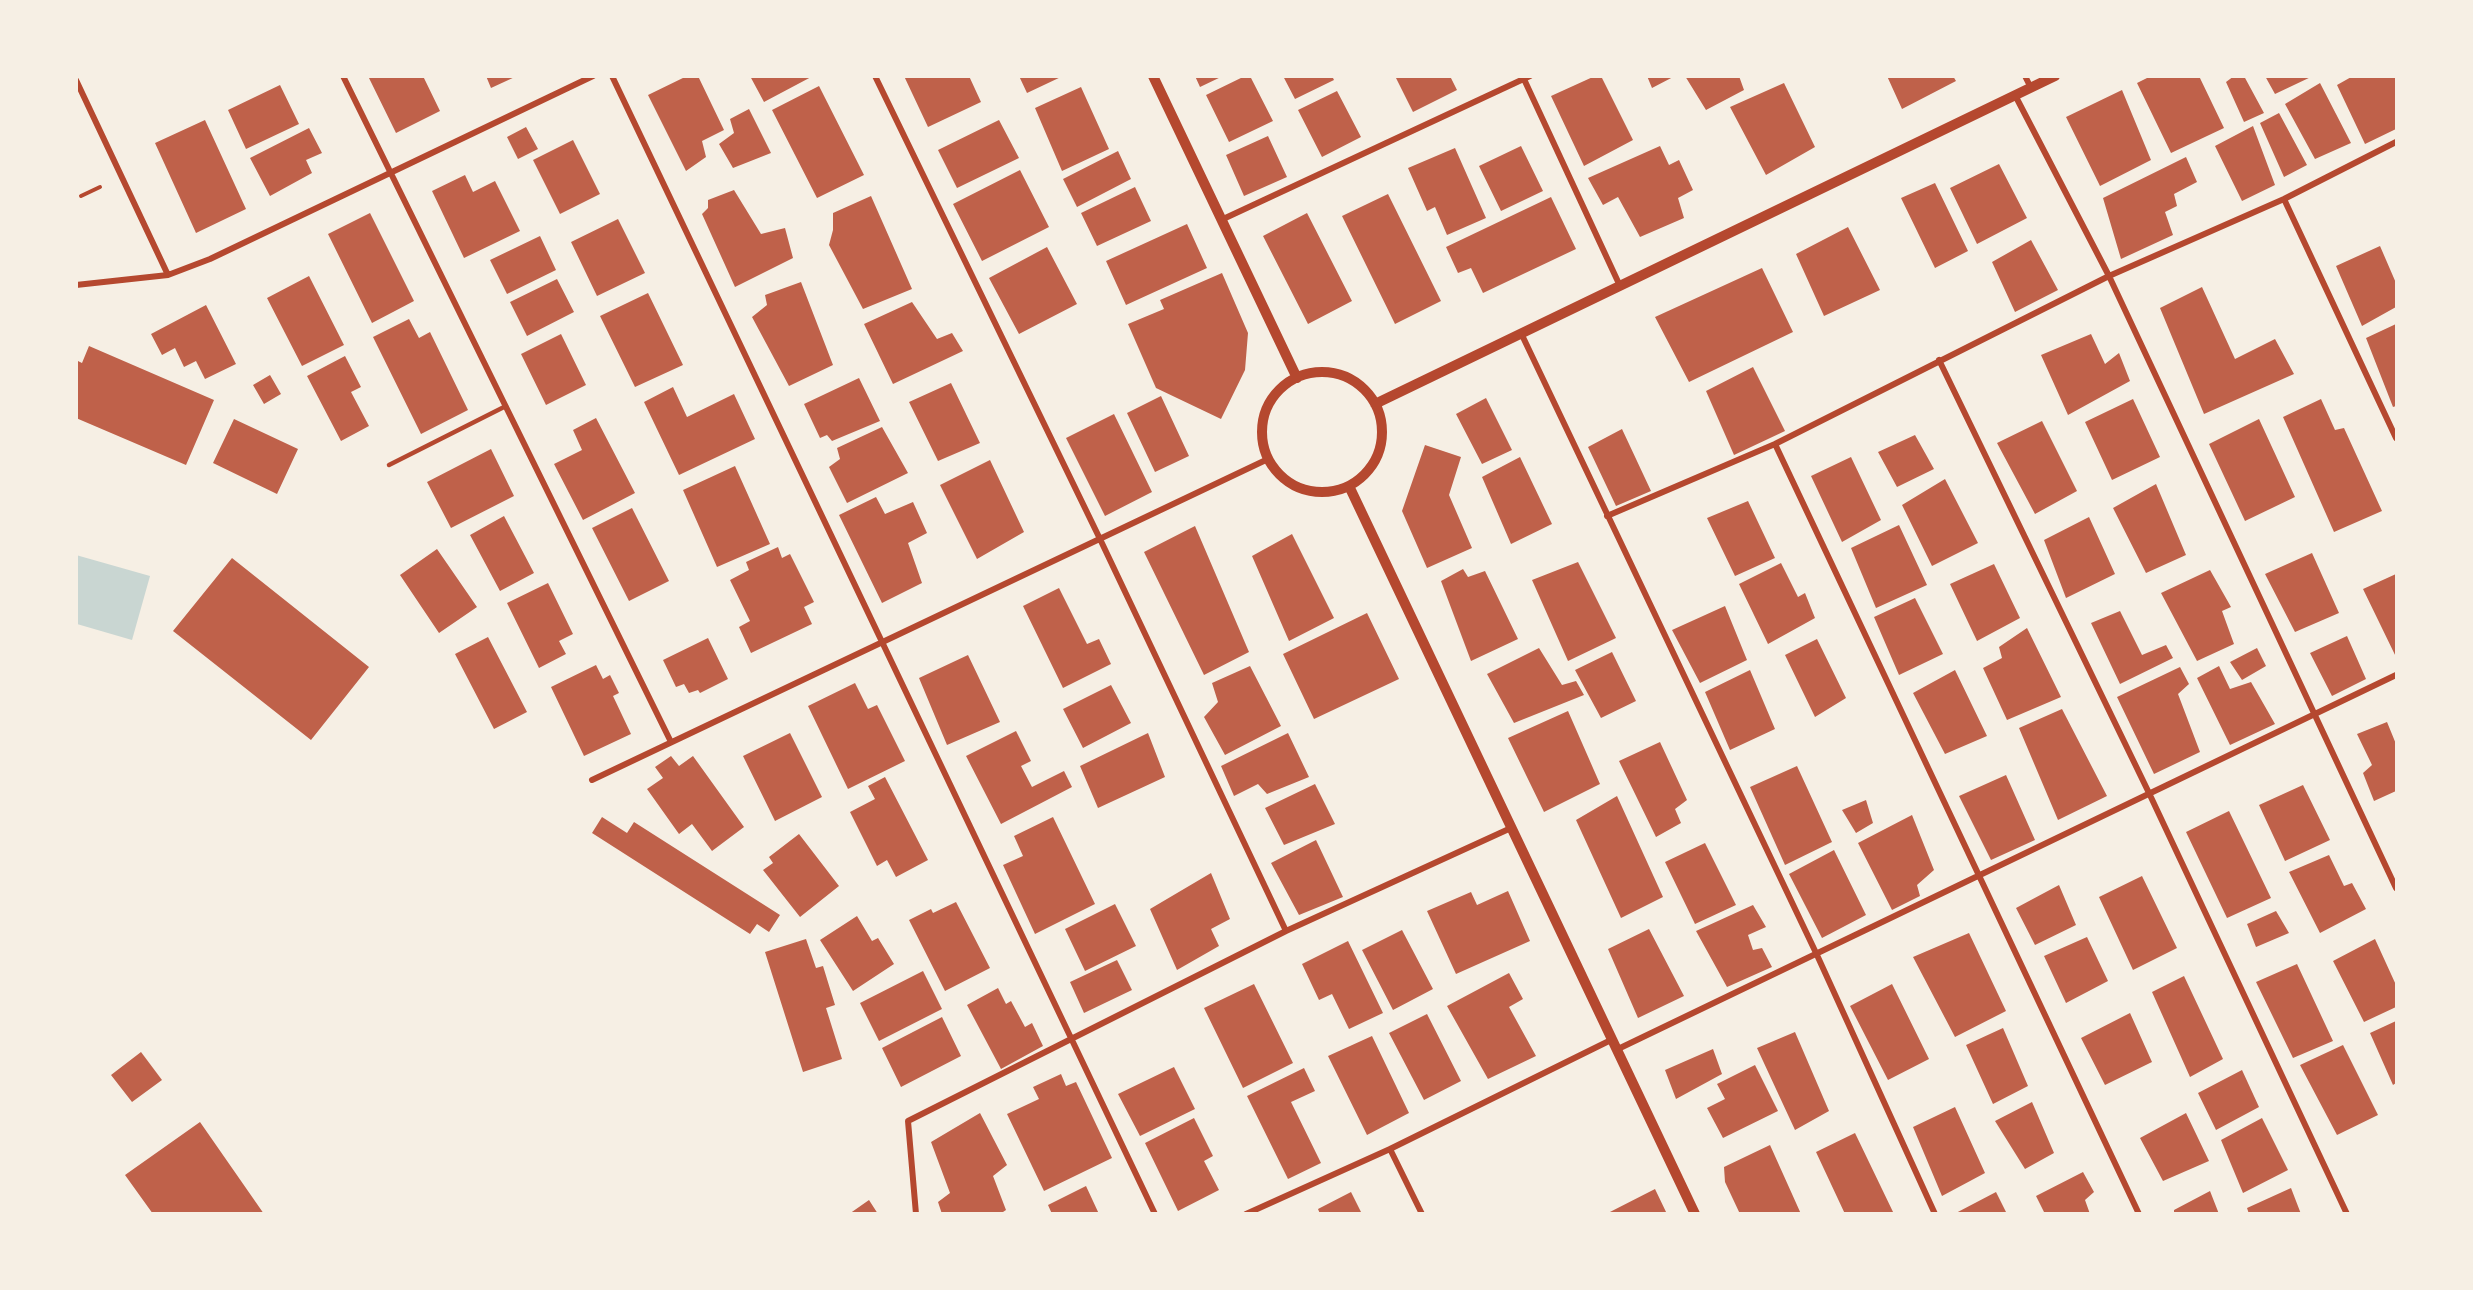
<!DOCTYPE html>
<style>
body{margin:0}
#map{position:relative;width:2473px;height:1290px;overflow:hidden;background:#f6efe4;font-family:Commissioner,sans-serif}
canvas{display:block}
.frame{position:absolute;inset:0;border:78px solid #f6efe4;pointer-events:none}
</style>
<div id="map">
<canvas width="2473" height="1290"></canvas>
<div class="frame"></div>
</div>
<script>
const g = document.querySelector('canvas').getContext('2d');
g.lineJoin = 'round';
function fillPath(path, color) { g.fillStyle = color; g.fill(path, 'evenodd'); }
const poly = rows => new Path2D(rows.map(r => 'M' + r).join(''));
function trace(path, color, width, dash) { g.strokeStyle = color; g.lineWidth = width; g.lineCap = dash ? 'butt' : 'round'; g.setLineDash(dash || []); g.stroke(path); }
fillPath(poly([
 [76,555,150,576,132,640,77,624]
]), '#c9d6d2');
fillPath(poly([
 [368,76,423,76,440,111,396,133],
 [486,76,517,76,491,88],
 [687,76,698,76,724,130,702,141,706,157,686,171,648,95],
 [750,76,813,76,764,102],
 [904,76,969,76,981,102,928,127],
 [1019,76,1063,76,1027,93],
 [1195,76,1223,76,1200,87],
 [1245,76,1250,76,1273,121,1229,142,1206,95],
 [1283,76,1332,76,1334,80,1295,99],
 [1395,76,1450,76,1457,90,1413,112],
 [1595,76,1601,76,1633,140,1584,166,1551,96],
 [1647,76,1675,76,1652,88],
 [1685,76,1739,76,1744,90,1706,110],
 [1887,76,1953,76,1956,81,1902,109],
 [2151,76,2199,76,2224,128,2171,153,2137,83],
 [2234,76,2244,76,2264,113,2244,122,2226,82],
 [2265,76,2313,76,2275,94],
 [2353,76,2395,76,2396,79,2396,129,2365,144,2337,85],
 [1784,83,1815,147,1766,175,1730,107],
 [2320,83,2351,143,2315,159,2285,104],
 [280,85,299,124,246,149,228,110],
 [819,86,864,175,817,198,772,110],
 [1081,87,1109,149,1062,171,1035,108],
 [2122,90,2151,160,2100,186,2066,117],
 [1337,91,1361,137,1322,157,1298,110],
 [749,109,771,153,733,168,719,144,734,133,730,119],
 [2279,113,2307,165,2284,177,2260,123],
 [205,120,246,209,196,233,155,143],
 [999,120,1019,158,957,188,938,150],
 [2253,126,2275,185,2242,201,2215,146],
 [526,127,538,149,518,159,507,137],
 [309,128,322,153,306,160,312,173,270,196,250,158],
 [1268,136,1287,177,1244,196,1226,155],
 [573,140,600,194,560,214,533,160],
 [1521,146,1543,191,1501,211,1479,166],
 [1660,146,1669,165,1679,160,1693,190,1678,198,1684,218,1640,237,1618,197,1603,205,1588,178],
 [1455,148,1486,218,1447,235,1435,207,1427,211,1408,168],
 [1118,151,1131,179,1077,207,1063,179],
 [2186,157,2197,182,2174,194,2177,206,2165,212,2173,235,2121,259,2103,198],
 [1999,164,2027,218,1977,244,1950,188],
 [1020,170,1049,227,982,261,953,204],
 [465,175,473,192,495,181,520,231,464,258,432,191],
 [1935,183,1968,251,1935,268,1901,198],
 [1135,187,1151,221,1097,246,1081,213],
 [734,190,761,234,785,228,793,258,735,287,702,214,708,208,708,200],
 [1388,194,1441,301,1395,324,1342,216],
 [871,196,912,289,863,309,829,245,833,230,833,213],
 [1551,197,1576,249,1483,293,1471,268,1458,273,1446,247],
 [370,213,414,301,372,323,328,234],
 [1307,213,1352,301,1308,324,1263,236],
 [618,219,645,273,597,296,571,242],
 [1187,224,1207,268,1126,305,1106,261],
 [1848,227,1880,290,1824,316,1796,254],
 [540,236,556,270,507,294,490,260],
 [2031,240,2058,290,2015,312,1992,262],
 [2380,246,2396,283,2396,307,2362,326,2336,266],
 [1047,247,1077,304,1019,334,989,278],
 [1762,268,1793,332,1689,382,1655,317],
 [1222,273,1248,333,1245,370,1221,419,1156,388,1128,324,1164,309,1160,300],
 [309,276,344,345,302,366,267,298],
 [557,279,574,312,527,336,510,302],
 [801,282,833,365,789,386,752,317,767,305,765,295],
 [2202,287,2235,359,2275,339,2294,374,2204,414,2160,308],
 [648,293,683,365,635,387,600,316],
 [912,302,937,339,952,333,963,351,893,384,864,324],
 [206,305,236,364,205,379,196,361,184,367,175,348,162,355,151,334],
 [409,319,419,338,430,332,468,410,421,434,373,337],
 [2396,324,2396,406,2393,407,2366,338],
 [561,334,586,385,546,405,521,354],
 [2091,334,2105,364,2119,353,2130,381,2068,415,2041,355],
 [89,346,214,400,186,465,76,418,76,360,82,363],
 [345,356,361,387,351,392,369,426,341,441,307,376],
 [1753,367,1785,431,1734,455,1706,391],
 [270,375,281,394,264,404,253,385],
 [859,378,880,421,832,441,827,435,820,438,804,404],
 [951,383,980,443,938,461,909,402],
 [673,387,687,417,734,394,755,439,679,475,644,402],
 [1161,396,1189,456,1155,472,1127,413],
 [1486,398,1512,450,1482,464,1456,414],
 [2133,399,2160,457,2112,480,2085,422],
 [2321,399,2335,430,2344,428,2382,511,2334,532,2283,417],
 [1114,414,1152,492,1105,516,1066,438],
 [596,418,635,493,583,520,554,464,582,450,573,430],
 [234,419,298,449,277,494,213,463],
 [2259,419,2295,497,2245,521,2209,444],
 [2042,421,2077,491,2035,514,1997,443],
 [882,427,908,473,847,503,829,467,840,459,837,448],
 [1622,429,1651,491,1616,506,1588,447],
 [1915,435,1934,469,1897,487,1878,452],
 [1425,445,1461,457,1449,495,1472,548,1427,568,1402,511],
 [491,449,514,496,451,528,427,482],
 [1520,457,1552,524,1511,544,1482,477],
 [1851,457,1881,520,1842,542,1811,476],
 [990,460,1024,532,977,559,940,485],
 [735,466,770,544,717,567,683,490],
 [1945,479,1978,543,1932,566,1902,505],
 [2156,484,2186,555,2146,573,2113,508],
 [876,497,885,514,913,502,927,533,908,543,922,583,882,603,839,515],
 [1748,501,1775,558,1735,576,1707,518],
 [632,508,669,581,629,601,592,528],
 [504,516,534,573,500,591,470,535],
 [2089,517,2115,574,2066,598,2044,540],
 [1899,525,1927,585,1876,608,1851,548],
 [1195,526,1249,652,1204,675,1144,552],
 [1292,534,1334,618,1289,641,1252,556],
 [778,547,782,558,790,554,814,602,804,607,812,624,751,653,739,627,750,621,730,580,749,570,746,562],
 [437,549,477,607,439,633,400,575],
 [2312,553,2339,613,2295,632,2265,574],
 [232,558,369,667,311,740,173,631],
 [1578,562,1616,638,1568,661,1532,580],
 [1781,563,1798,597,1805,593,1815,618,1768,644,1739,584],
 [1994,564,2020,618,1977,641,1950,584],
 [1463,569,1468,577,1485,571,1518,639,1471,661,1441,581],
 [2210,570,2231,607,2222,611,2234,644,2197,661,2161,593],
 [2396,574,2396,657,2363,589],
 [548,583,573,634,559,641,566,654,539,668,507,603],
 [1059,588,1087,644,1099,639,1111,664,1063,688,1023,606],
 [1915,598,1943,654,1899,675,1874,617],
 [1725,606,1747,660,1700,683,1672,630],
 [2120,611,2142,655,2166,645,2173,658,2120,684,2091,623],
 [1367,613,1399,679,1314,719,1283,654],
 [2027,628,2061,697,2007,720,1983,668,2002,658,1999,647],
 [2347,636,2366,679,2332,696,2310,653],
 [488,637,527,712,494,729,455,654],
 [708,638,728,679,700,693,698,690,689,693,684,684,676,687,663,660],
 [1817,639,1846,698,1815,717,1785,655],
 [1539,648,1562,685,1576,681,1584,695,1514,723,1487,674],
 [2257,648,2266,666,2242,680,2230,662],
 [1612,652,1636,701,1601,718,1575,670],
 [968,655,1000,722,947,745,919,678],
 [596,665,603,679,610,675,619,693,613,696,631,734,584,756,551,687],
 [1250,666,1281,726,1225,755,1204,717,1218,702,1212,683],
 [2219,666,2230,689,2251,682,2275,724,2230,745,2197,678],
 [2180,667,2189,684,2178,694,2200,752,2154,774,2117,697],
 [1750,670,1775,729,1730,750,1705,692],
 [1955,670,1987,736,1945,754,1913,693],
 [855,683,868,709,877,705,905,761,848,789,808,706],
 [1111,685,1131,723,1083,748,1063,709],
 [2062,709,2107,796,2058,820,2019,728],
 [1568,711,1600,784,1544,812,1508,738],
 [2387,722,2396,744,2396,791,2374,801,2363,773,2372,765,2357,734],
 [1016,731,1031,761,1021,766,1032,787,1064,771,1072,787,1001,824,966,756],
 [790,733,822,797,775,821,743,756],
 [1148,733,1165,777,1098,808,1080,766],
 [1288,733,1309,777,1267,794,1258,784,1234,796,1221,766],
 [1660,742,1687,800,1675,809,1681,823,1656,837,1619,761],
 [671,756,679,766,693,756,744,827,712,851,692,824,679,834,647,789,663,778,655,767],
 [1797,766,1832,842,1785,865,1750,787],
 [2006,775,2035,840,1991,860,1959,796],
 [885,777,928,860,896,877,887,860,877,866,850,812,875,799,868,786],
 [1315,784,1335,824,1284,845,1265,808],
 [2303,785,2330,840,2285,861,2259,805],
 [1617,796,1663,897,1621,918,1576,820],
 [1866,800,1873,823,1856,833,1842,810],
 [2229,811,2271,898,2227,918,2186,832],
 [1912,815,1934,870,1917,885,1920,896,1892,910,1858,843],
 [602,817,627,833,634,822,780,915,769,932,757,924,750,934,592,833],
 [1053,817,1095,904,1035,934,1003,865,1023,856,1014,836],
 [799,834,839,886,800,917,763,870,773,863,769,857],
 [1316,840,1343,897,1299,915,1271,863],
 [1705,843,1736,905,1695,924,1665,862],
 [1834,850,1866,915,1822,938,1789,874],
 [2329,855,2344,886,2352,883,2366,909,2320,933,2289,872],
 [1211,873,1230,919,1211,929,1219,946,1177,970,1150,909],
 [2142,876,2177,948,2133,970,2099,897],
 [2059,885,2076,925,2035,945,2016,908],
 [1508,891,1530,941,1456,974,1427,911,1471,892,1477,905],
 [956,902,990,968,945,991,909,920,931,909,933,913],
 [1115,904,1136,946,1085,971,1065,929],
 [1753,905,1766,927,1748,935,1753,950,1762,948,1772,967,1727,987,1696,931],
 [2276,911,2289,933,2256,947,2247,924],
 [857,916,872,941,878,938,894,964,853,991,820,940],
 [1649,929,1684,996,1638,1018,1608,949],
 [1402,930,1433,989,1393,1010,1362,950],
 [1969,933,2006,1011,1955,1037,1913,957],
 [2087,937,2108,981,2066,1003,2044,956],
 [806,939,816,968,823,966,835,1005,826,1008,842,1059,803,1072,765,952],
 [2375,939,2396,985,2396,1007,2364,1022,2333,961],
 [1348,941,1383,1013,1349,1029,1332,994,1319,1000,1302,964],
 [1117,960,1132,990,1084,1013,1070,982],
 [2297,964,2333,1041,2293,1058,2256,982],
 [923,971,942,1009,879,1041,860,1003],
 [1509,973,1523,999,1509,1007,1536,1056,1488,1079,1447,1006],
 [2184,976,2223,1059,2190,1077,2152,992],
 [1254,984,1293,1063,1243,1088,1204,1008],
 [1892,984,1929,1059,1888,1080,1850,1006],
 [998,988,1006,1004,1011,1001,1025,1027,1032,1023,1043,1046,1001,1069,967,1005],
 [2130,1013,2152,1062,2105,1085,2081,1038],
 [1427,1014,1461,1081,1424,1100,1389,1033],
 [942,1017,961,1056,901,1087,882,1048],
 [2396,1021,2396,1083,2393,1085,2370,1033],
 [2003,1028,2028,1086,1993,1104,1966,1045],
 [1795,1032,1829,1111,1795,1130,1757,1048],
 [1372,1036,1409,1113,1367,1135,1328,1056],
 [2343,1045,2378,1115,2337,1135,2300,1065],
 [1713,1049,1722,1074,1676,1099,1665,1070],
 [141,1052,162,1080,132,1102,111,1075],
 [1755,1065,1778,1111,1723,1138,1707,1108,1725,1099,1717,1084],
 [1174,1067,1195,1109,1140,1136,1118,1094],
 [1304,1068,1315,1091,1291,1102,1321,1163,1288,1179,1247,1096],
 [2242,1070,2259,1107,2216,1130,2198,1093],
 [1061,1074,1066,1086,1076,1082,1112,1158,1044,1191,1007,1114,1039,1099,1033,1087],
 [2032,1102,2054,1153,2025,1169,1995,1121],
 [1955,1107,1985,1173,1942,1196,1913,1127],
 [980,1113,1007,1165,993,1176,1006,1210,1000,1214,942,1214,938,1202,950,1193,931,1142],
 [2186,1113,2209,1161,2163,1181,2140,1138],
 [1194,1118,1213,1156,1204,1161,1219,1190,1178,1211,1145,1143],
 [2262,1118,2288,1170,2243,1193,2221,1140],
 [200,1122,264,1214,153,1214,125,1175],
 [1855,1133,1894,1214,1845,1214,1816,1152],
 [1770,1145,1801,1214,1740,1214,1725,1182,1724,1167],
 [2083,1172,2094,1192,2085,1200,2090,1214,2045,1214,2036,1196],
 [1086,1186,1099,1214,1052,1214,1048,1205],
 [2291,1188,2301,1214,2249,1214,2247,1208],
 [1655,1189,1667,1214,1606,1214],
 [2210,1191,2219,1214,2174,1214,2174,1210],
 [1351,1192,1362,1214,1320,1214,1318,1209],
 [1996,1192,2007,1214,1954,1214],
 [869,1200,878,1214,849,1214]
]), '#bf614a');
trace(poly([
 [81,196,100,187]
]), '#b5482f', 4);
trace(poly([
 [389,465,506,406]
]), '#b5482f', 4.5);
trace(poly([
 [343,76,671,742],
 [612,76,1155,1214],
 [875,76,1100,539,1286,931],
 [2025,76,2031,88],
 [1523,77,1620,286],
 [76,80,168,275],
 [2016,97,2109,276,2396,888],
 [2284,199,2396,438],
 [1221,220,1530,76],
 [76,285,168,275,210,259,593,76],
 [1521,333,1817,955,1935,1214],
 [1939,360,2149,793,2347,1214],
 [1775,444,2139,1214],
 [1607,516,1775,444,2109,276,2284,199,2396,142],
 [592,780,1268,459],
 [1618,1049,2396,675],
 [1390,1149,1422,1214],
 [916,1214,908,1121,1286,931,1511,828],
 [1246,1214,1390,1149,1613,1039]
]), '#b5482f', 6);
trace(poly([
 [1153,76,1297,378],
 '1262 432a60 60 0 1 1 120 0a60 60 0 1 1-120 0Z',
 [1375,404,2055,76],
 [1349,486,1695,1214]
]), '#b5482f', 10);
</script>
